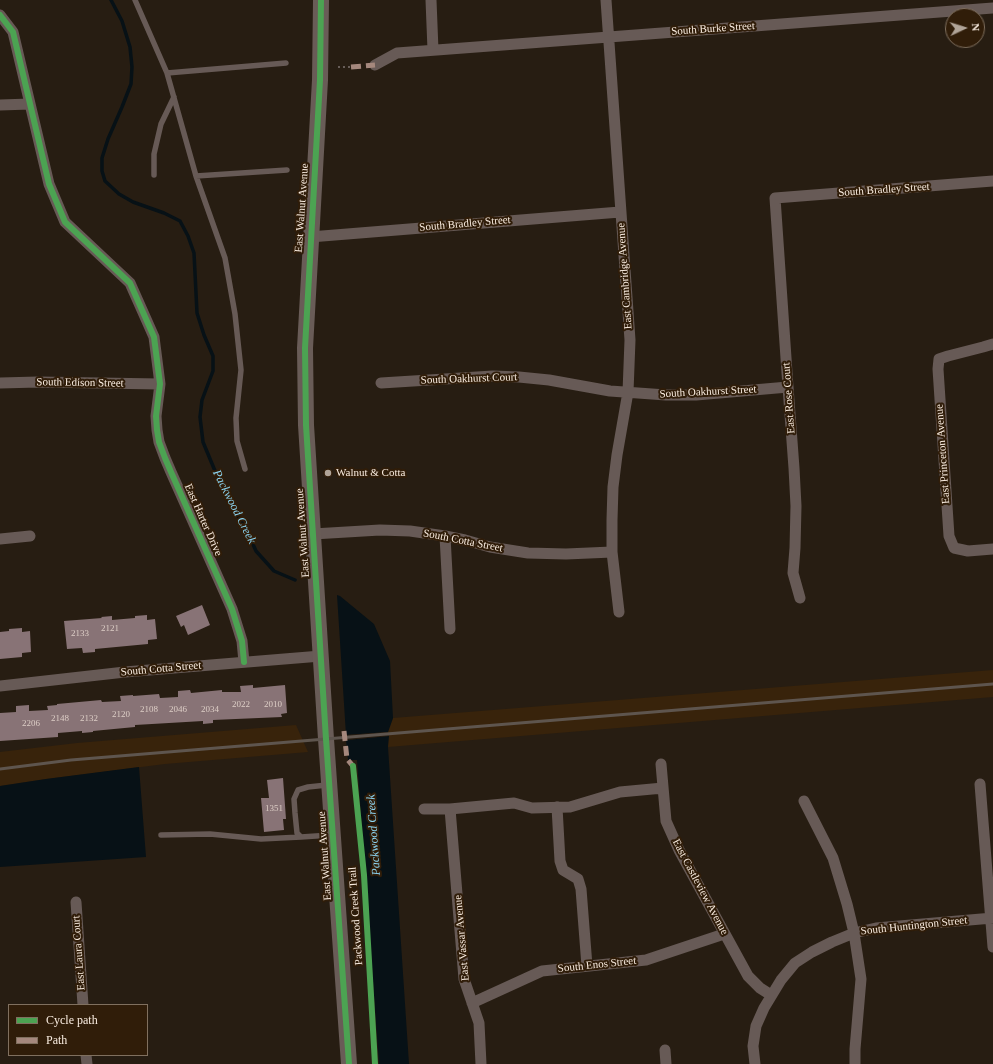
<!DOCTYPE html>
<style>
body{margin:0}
#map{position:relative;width:993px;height:1064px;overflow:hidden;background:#271d12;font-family:Georgia,serif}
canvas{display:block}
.legend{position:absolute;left:8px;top:1004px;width:140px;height:52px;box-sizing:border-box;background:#301d09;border:1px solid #80705f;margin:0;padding:5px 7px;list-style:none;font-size:12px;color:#f9ece0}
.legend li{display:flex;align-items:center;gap:8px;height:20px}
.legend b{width:20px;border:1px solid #80705f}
.north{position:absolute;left:945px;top:8px;width:40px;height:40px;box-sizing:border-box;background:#301d09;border:1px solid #80705f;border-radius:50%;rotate:86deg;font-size:11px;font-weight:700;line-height:16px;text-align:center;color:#f9ece0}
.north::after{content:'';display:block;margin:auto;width:14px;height:18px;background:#b0a498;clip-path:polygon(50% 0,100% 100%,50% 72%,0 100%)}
</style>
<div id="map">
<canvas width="993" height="1064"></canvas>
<ul class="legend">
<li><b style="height:5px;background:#4ca352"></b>Cycle path</li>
<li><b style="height:5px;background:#a5887d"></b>Path</li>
</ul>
<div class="north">N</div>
</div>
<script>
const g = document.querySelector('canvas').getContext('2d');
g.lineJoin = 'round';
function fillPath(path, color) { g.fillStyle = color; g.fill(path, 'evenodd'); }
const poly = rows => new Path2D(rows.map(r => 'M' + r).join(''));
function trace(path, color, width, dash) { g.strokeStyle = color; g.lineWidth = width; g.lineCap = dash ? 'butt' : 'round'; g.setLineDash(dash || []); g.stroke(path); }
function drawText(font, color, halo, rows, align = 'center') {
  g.font = font + ' Georgia,serif'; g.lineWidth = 4; g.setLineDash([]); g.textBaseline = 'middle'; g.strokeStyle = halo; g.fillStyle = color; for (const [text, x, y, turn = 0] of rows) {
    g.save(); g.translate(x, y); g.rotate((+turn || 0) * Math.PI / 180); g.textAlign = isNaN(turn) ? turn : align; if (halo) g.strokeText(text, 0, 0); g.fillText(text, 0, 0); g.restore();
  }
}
fillPath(poly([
 [993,670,993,697,388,747,388,732,393,718],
 [296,725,308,752,165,764,46,779,0,786,0,752,77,743]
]), '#38230b');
fillPath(poly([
 [337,595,340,596,374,624,390,661,393,718,388,732,346,735],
 [389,736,388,747,409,1064,379,1064,357,760,348,760,346,740],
 [139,767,146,857,0,867,0,786,46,779]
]), '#071116');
fillPath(poly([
 [388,732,388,734,346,737,346,735],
 [388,734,389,736,346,740,346,738]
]), '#271d12');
trace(poly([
 [111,0,122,21,130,47,132,67,131,84,122,107,108,139,102,158,102,171,105,181,119,194,133,202,164,213,180,221,188,236,194,253,197,313,204,335,213,356,213,371,202,400,200,417,203,442,225,495,247,531,256,551,274,571,295,580]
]), '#071116', 3.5);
fillPath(poly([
 [202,605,210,625,188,635,184,625,181,627,176,616],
 [147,615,147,620,155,619,157,639,148,640,148,644,95,649,95,652,83,653,82,648,67,649,64,621,102,618,101,617,112,616,112,620,135,618,135,616],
 [22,628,22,632,30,631,31,652,22,653,22,657,0,659,0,632,9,631,9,629],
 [253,685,253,688,285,685,287,713,281,714,282,717,213,720,213,723,203,724,203,721,135,725,135,727,93,731,93,732,82,733,82,731,58,733,58,737,0,741,0,713,16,712,16,706,29,705,29,711,48,710,47,706,57,705,57,704,101,700,102,702,121,701,120,696,133,695,133,696,159,694,160,698,178,697,178,691,190,690,191,693,222,690,222,692,241,692,240,686],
 [283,778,286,819,283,819,284,830,264,832,261,798,269,798,267,780]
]), '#887376');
trace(poly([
 [338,67,351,67]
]), '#675d58', 2, [2, 3]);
trace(poly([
 [135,0,167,73,196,176,225,258,235,314,241,370,236,418,237,441,245,469],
 [167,73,286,63],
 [154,175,154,154,161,124,174,97],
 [196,176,287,170],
 [327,785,308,787,298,790,294,799,295,813,297,833,301,837,331,835],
 [161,835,210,834,261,839,301,837]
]), '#675a56', 5.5);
trace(poly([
 [431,0,433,50],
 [606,0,630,340,628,392,617,455,613,487,612,520,612,552,619,612],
 [0,15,13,32,49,184,65,222,130,283,154,337,160,384,156,416,157,430,159,442,165,458,171,472,232,609,242,641,244,662],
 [375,65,397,53,993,8],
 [0,105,30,104],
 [310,237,620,212],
 [993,344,983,347,948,356,939,359,938,369,949,536,954,548,968,551,993,549],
 [0,383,38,382,160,384],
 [381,383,493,376,519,377,549,380,610,391,666,395,696,395,788,387],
 [313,534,380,530,410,531,445,536,465,540,490,547,528,553,566,554,612,552],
 [445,536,450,629],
 [0,539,30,536],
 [800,598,793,573,795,548,796,506,794,468,788,387,775,198,993,181],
 [0,686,125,672,321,656],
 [661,764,666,821,679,850,748,976,760,988,771,995],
 [980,784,993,947],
 [804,801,833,858,847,904,854,933,861,979,855,1049,855,1064],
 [557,807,560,861,563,870,578,879,581,889,587,966],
 [424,809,450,809,514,803,532,808,570,807,620,792,663,788],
 [450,809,464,979,479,1023,481,1064],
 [76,902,83,1005],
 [472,1003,542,971,646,960,724,934],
 [665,1050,666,1064],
 [86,1055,87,1064],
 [755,1064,753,1046,756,1026,764,1008,781,980,795,963,812,952,832,942,854,933,876,928,993,918]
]), '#675a56', 11);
trace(poly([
 [321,0,320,80,305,348,306,425,326,739,349,1064]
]), '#695c57', 16);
trace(poly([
 [0,769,71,760,993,684]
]), '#5e554e', 3);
trace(poly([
 [351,67,375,65],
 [344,731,347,759,353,766]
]), '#a5887d', 5, [10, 5]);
trace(poly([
 [321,0,320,80,305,348,306,425,326,739,349,1064],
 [0,15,13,32,49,184,65,222,130,283,154,337,160,384,156,416,157,430,159,442,165,458,171,472,232,609,242,641,244,662],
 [353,766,364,875,375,1064]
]), '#4ca352', 6);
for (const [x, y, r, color] of [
 [328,473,4,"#b0a498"]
]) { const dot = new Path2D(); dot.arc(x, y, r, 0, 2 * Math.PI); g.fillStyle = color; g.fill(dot); trace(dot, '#301d09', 1.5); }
drawText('9px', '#ddcec6', null, [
 ["2121",110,629],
 ["2133",80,634],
 ["2022",241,705],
 ["2010",273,705],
 ["2108",149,710],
 ["2046",178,710],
 ["2034",210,710],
 ["2120",121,715],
 ["2148",60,719],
 ["2132",89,719],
 ["2206",31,724],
 ["1351",274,809]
]);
drawText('11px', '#f9ece0', '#301d09', [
 ["South Burke Street",713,29,-4],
 ["South Bradley Street",884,190,-4],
 ["East Walnut Avenue",302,208,-86],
 ["South Bradley Street",465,224,-5],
 ["East Cambridge Avenue",625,276,-94],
 ["South Oakhurst Court",469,379,-2],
 ["South Edison Street",80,383,1],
 ["South Oakhurst Street",708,392,-3],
 ["East Rose Court",789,398,-94],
 ["East Princeton Avenue",943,454,-94],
 ["East Harter Drive",203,520,66],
 ["East Walnut Avenue",303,533,-94],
 ["South Cotta Street",463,541,11],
 ["South Cotta Street",161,669,-5],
 ["East Walnut Avenue",325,856,-94],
 ["East Castleview Avenue",700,887,62],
 ["Packwood Creek Trail",356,916,-94],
 ["South Huntington Street",914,926,-6],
 ["East Vassar Avenue",462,938,-95],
 ["East Laura Court",79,953,-94],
 ["South Enos Street",597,965,-6]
]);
drawText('11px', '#f9ece0', '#301d09', [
 ["Walnut & Cotta",336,473]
], 'left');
drawText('italic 12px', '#8cd6f4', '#301d09', [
 ["Packwood Creek",234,507,63],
 ["Packwood Creek",374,835,-94]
]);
</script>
